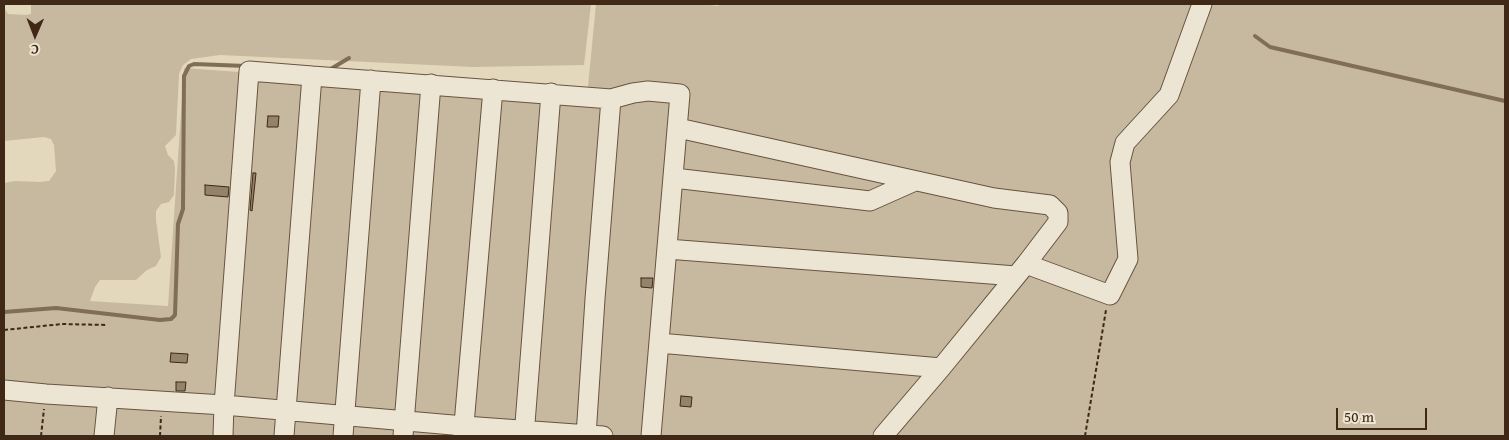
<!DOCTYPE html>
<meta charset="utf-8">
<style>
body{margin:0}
#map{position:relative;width:1509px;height:440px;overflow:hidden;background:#e3d7bc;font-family:"Gentium Book Plus",serif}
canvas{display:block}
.frame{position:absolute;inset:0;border:5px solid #3f2815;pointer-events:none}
.north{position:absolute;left:10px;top:10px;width:50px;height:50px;-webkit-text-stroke:4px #ede5d3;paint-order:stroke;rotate:181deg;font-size:14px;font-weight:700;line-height:20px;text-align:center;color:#3f2815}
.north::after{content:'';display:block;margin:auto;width:18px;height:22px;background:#3f2815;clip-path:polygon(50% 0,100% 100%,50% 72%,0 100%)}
.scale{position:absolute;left:1336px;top:408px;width:91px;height:22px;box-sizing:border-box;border:2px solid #3f2815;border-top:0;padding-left:6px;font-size:15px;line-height:18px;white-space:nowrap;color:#3f2815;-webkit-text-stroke:4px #ede5d3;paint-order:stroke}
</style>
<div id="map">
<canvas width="1509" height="440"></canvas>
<div class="frame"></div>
<div class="north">С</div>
<div class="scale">50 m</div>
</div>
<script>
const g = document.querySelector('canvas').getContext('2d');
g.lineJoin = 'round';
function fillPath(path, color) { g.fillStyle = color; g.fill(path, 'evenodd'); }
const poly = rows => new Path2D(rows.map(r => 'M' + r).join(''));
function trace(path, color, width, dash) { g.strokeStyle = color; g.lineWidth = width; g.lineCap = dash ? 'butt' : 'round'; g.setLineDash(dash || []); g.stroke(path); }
fillPath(poly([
 [31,4,591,4,584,65,473,67,220,55,191,59,183,65,179,74,176,135,165,146,168,155,174,161,175,168,174,195,169,202,161,204,156,211,156,220,161,257,156,266,147,270,136,280,100,280,95,287,90,301,168,306,184,68,587,97,596,4,701,4,718,6,719,4,1505,4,1505,436,4,436,4,183,15,181,40,182,49,181,56,171,54,145,51,139,44,137,4,141,4,8,8,14,26,15,31,14]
]), '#c7b9a0');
trace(poly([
 [1255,36,1270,47,1505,101],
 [329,70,349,58],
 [4,312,56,308,160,320,171,319,175,315,178,224,183,209,184,76,189,66,194,64,246,66]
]), '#806e57', 4);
const building = poly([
 [268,116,279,116,278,127,267,127,268,116],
 [253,173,256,173,252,211,250,210,253,173],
 [205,185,229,187,228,197,205,195,205,185],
 [641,278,653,278,652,288,641,287,641,278],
 [171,353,188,354,187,363,170,362,171,353],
 [176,382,186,382,185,391,176,391,176,382],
 [681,396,692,397,691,407,680,406,681,396]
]);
fillPath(building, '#94836c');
trace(building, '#3f2815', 1);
const minor = poly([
 [678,128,994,198,1050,205,1058,213,1058,222,1026,264],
 [674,178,870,201,915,181],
 [667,249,1016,276],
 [659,343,941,368],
 [4,390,46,394,224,405,464,426,603,436],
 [104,436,108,397],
 [223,436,224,405,249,71,312,76],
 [284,436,312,76,611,99,633,93,648,91,680,94,651,436],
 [343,436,371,80],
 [403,436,431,84],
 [463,436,493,89],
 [524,436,551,93],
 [586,436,595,299,611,99],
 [883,436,941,368,1026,264,1110,295,1128,259,1120,162,1125,143,1169,95,1202,4]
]);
trace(minor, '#68543f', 21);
trace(poly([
 [4,330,62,324,107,325],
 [41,436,44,409],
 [160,436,161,416],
 [1085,436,1106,310]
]), '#3f2815', 2, [4, 2.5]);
trace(minor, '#ede5d3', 19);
</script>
